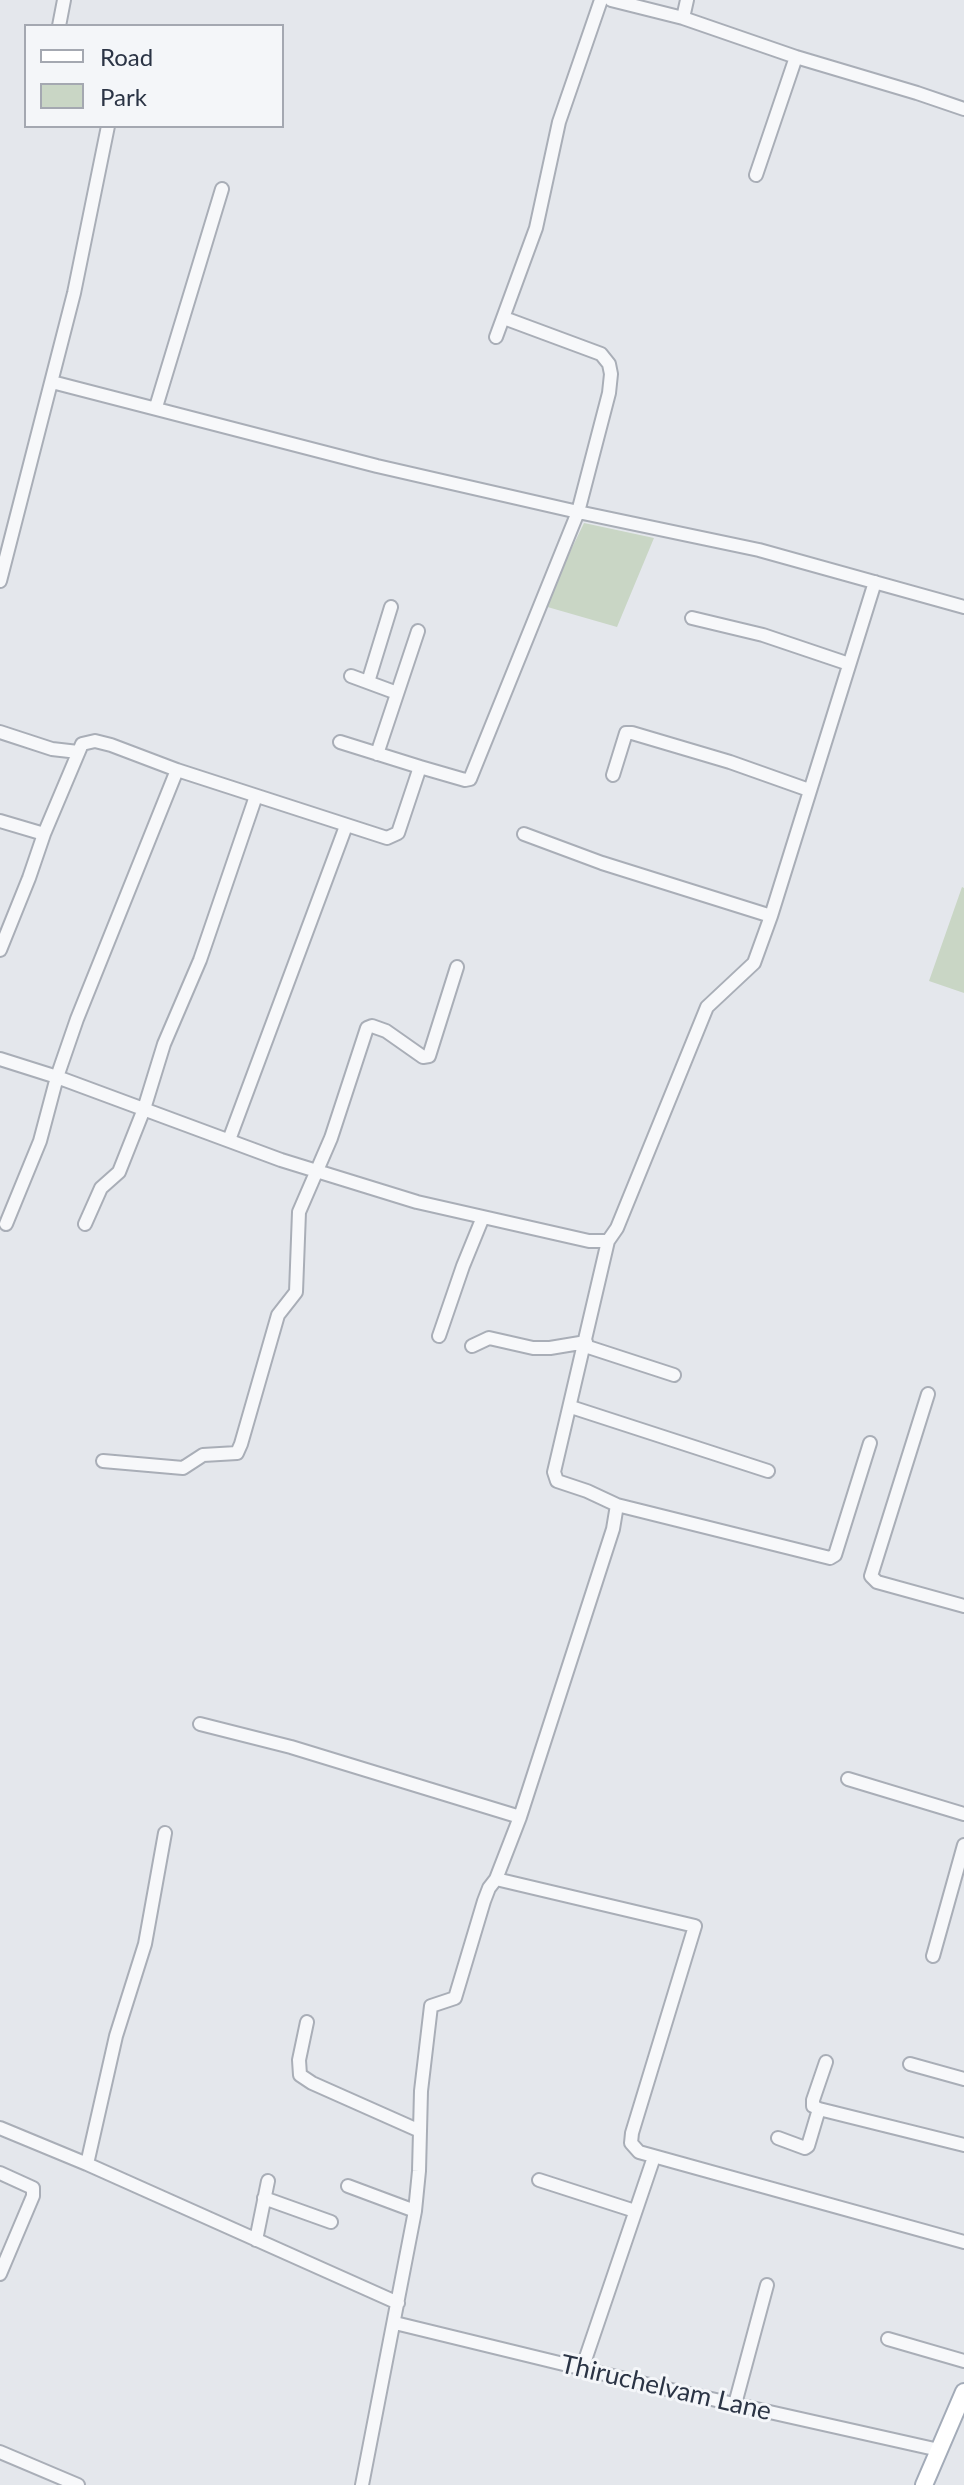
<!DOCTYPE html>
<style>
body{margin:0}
#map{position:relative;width:964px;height:2485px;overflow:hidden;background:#e4e7ec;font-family:Lato,sans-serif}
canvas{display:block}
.legend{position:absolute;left:24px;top:24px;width:260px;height:104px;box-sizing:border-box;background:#f4f6f9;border:2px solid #a4a8b1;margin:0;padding:10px 14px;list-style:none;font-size:24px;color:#2b3445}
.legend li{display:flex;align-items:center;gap:16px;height:40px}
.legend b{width:40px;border:2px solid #a4a8b1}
</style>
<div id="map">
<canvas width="964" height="2485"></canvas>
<ul class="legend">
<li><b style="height:10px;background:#fff"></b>Road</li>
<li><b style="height:22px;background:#c9d6c5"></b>Park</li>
</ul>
</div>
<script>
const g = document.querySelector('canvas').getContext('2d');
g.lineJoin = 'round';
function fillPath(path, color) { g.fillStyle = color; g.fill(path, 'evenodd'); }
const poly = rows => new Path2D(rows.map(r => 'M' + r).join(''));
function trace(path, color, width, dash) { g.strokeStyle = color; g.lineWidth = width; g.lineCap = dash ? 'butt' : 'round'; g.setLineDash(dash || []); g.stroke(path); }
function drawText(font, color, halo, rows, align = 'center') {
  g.font = font + ' Lato,sans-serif'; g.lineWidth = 6; g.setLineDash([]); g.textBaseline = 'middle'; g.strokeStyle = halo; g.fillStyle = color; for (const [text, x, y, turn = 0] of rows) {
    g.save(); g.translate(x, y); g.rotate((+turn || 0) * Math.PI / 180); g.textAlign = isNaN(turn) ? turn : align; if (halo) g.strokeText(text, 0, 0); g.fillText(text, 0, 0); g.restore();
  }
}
fillPath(poly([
 [584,523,654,538,617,627,544,606],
 [962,887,964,888,964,993,929,981]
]), '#c9d6c5');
const minor = poly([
 [611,0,683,18,796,57,917,93,964,109],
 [683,18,687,0],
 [59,26,64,0],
 [756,175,796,57],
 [504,318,601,354,609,364,611,374,609,393,578,512,759,550,964,607],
 [496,337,536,228,559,122,601,0],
 [156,407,222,189],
 [0,581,74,293,108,126],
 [692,618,763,635,849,664],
 [351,676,397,693],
 [368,682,391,607],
 [0,732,52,749,78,752],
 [340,742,420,767],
 [377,754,418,631],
 [613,775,626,733,632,733,730,762,809,790],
 [0,821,44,834],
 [524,834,602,863,771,916],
 [0,950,29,878,44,834,82,744,95,741,111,745,177,770,387,838,398,833,420,767,465,780,470,779,578,512,377,466,52,382],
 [0,1059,57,1077,281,1160,417,1202,589,1241,608,1241,617,1228,707,1007,754,963,771,916,875,582],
 [229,1140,346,826],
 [6,1224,40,1141,57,1077,77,1019,177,770],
 [85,1224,101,1188,119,1172,144,1109,164,1044,200,960,256,796],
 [439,1336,463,1266,483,1217],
 [472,1346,489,1338,533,1348,550,1348,586,1342],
 [585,1346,674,1375],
 [928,1394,871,1576,877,1582,964,1606],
 [571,1407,768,1471],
 [103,1461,183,1468,203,1455,237,1453,241,1444,278,1315,296,1292,299,1212,331,1138,367,1028,372,1026,386,1031,423,1057,429,1056,457,967],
 [617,1505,830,1558,835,1555,870,1443],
 [200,1724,291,1747,520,1817],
 [848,1779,964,1814],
 [496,1879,695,1926,632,2133,631,2143,639,2152,964,2242],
 [933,1956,964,1845],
 [307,2022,299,2060,300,2075,312,2083,420,2131],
 [826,2062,813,2100,813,2106,819,2109,964,2145],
 [910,2064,964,2079],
 [0,2128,87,2164,398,2303],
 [778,2138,805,2148,808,2146,819,2109],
 [87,2164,116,2036,145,1944,165,1833],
 [0,2173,33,2188,33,2196,0,2274],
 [539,2180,635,2211],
 [348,2186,415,2211],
 [264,2198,331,2222],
 [256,2240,268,2181],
 [395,2323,658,2387,939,2450],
 [888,2339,964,2361],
 [582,2369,654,2157],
 [735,2404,767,2285],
 [0,2452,78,2485],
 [362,2485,415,2211,419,2171,421,2091,431,2006,455,1998,484,1901,489,1888,496,1879,520,1817,613,1529,617,1505,587,1491,557,1481,554,1472,608,1241]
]);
const major = poly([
 [924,2485,964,2392]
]);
trace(minor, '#a9aeb7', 16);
trace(major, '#a3abb8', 20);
trace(minor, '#f7f8fa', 12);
trace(major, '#fff', 16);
drawText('26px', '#2b3445', '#f4f6f9', [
 ["Thiruchelvam Lane",666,2388,13]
]);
</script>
